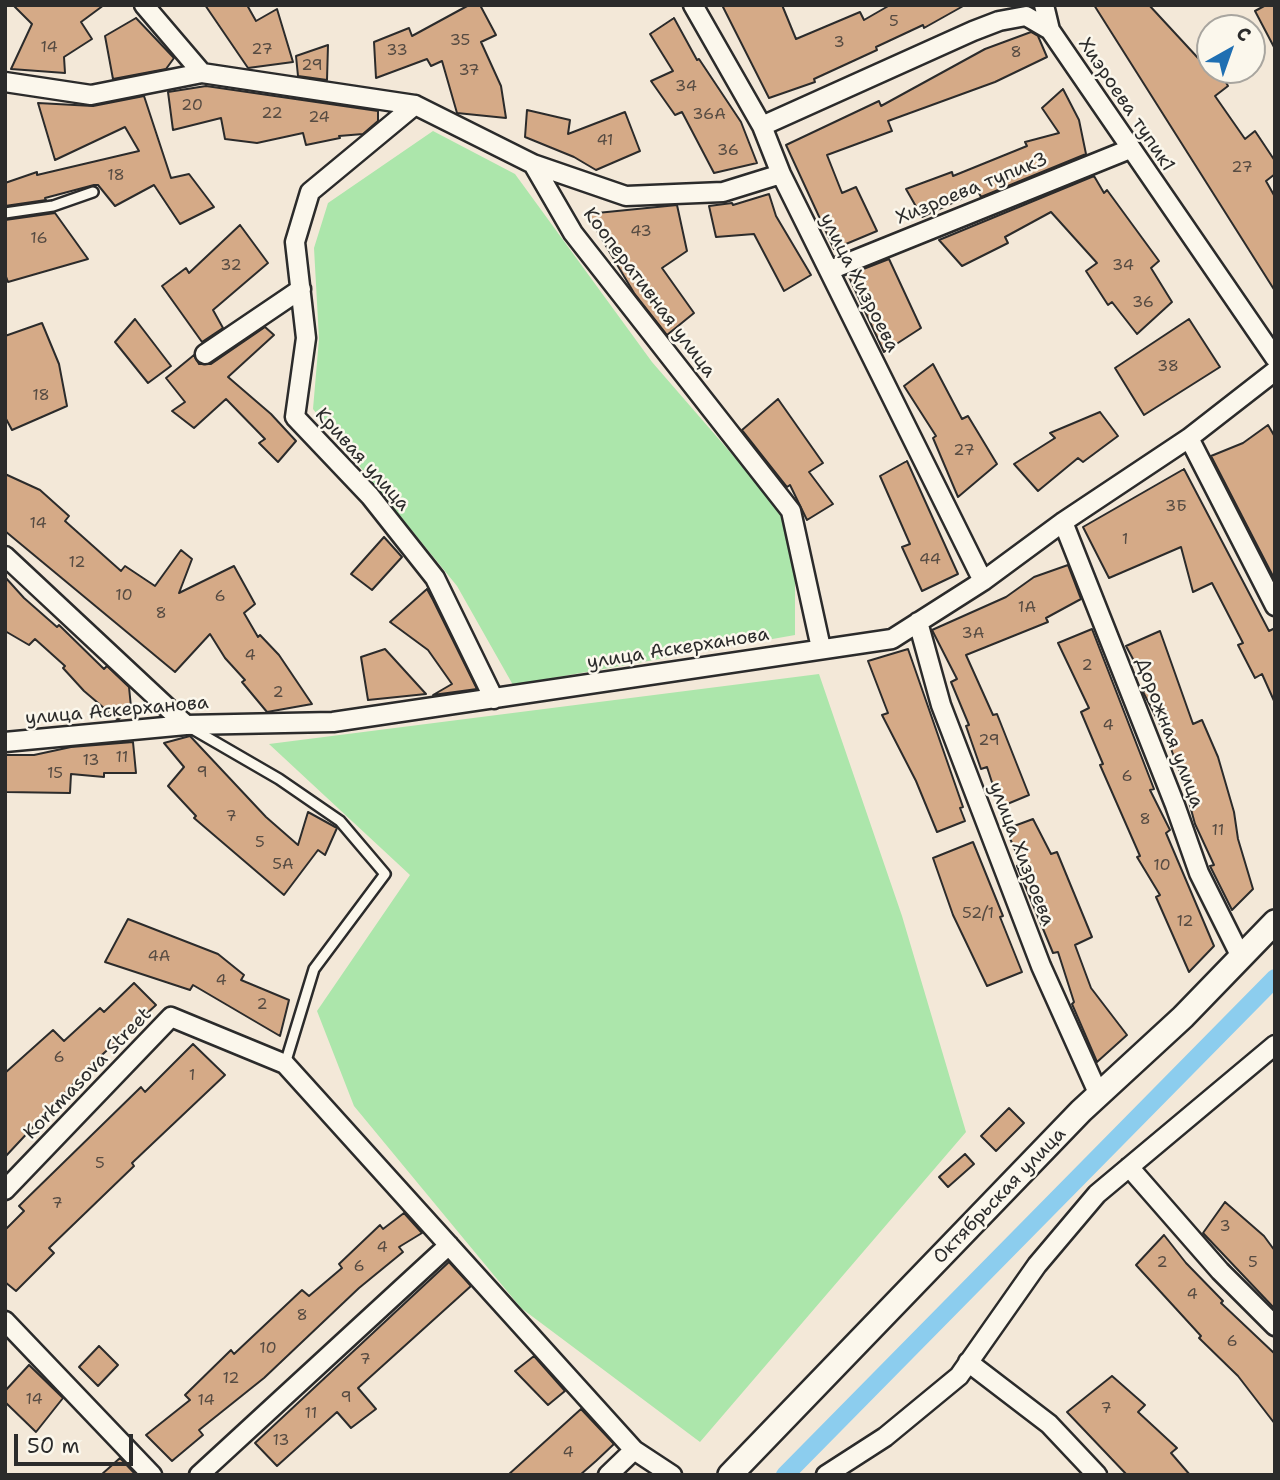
<!DOCTYPE html>
<meta charset="utf-8">
<style>
body{margin:0}
#map{position:relative;width:1280px;height:1480px;overflow:hidden;background:#f3e8d8;font-family:"Shantell Sans",sans-serif}
canvas{display:block}
.frame{position:absolute;inset:0;border:7px solid #2b2b2b;pointer-events:none}
.north{position:absolute;left:1196px;top:14px;width:70px;height:70px;box-sizing:border-box;background:#fbf7ec;border:2px solid #a8a59f;border-radius:50%;rotate:40deg;font-size:19px;font-weight:700;line-height:28px;text-align:center;color:#2b2b2b}
.north::after{content:'';display:block;margin:auto;width:24px;height:32px;background:#1f6fb2;clip-path:polygon(50% 0,100% 100%,50% 72%,0 100%)}
.scale{position:absolute;left:14px;top:1434px;width:119px;height:32px;box-sizing:border-box;border:4px solid #2b2b2b;border-top:0;padding-left:9px;font-size:21px;line-height:24px;white-space:nowrap;color:#2b2b2b;-webkit-text-stroke:5px #fbf7ec;paint-order:stroke}
</style>
<div id="map">
<canvas width="1280" height="1480"></canvas>
<div class="frame"></div>
<div class="north">С</div>
<div class="scale">50 m</div>
</div>
<script>
const g = document.querySelector('canvas').getContext('2d');
g.lineJoin = 'round';
function fillPath(path, color) { g.fillStyle = color; g.fill(path, 'evenodd'); }
const poly = rows => new Path2D(rows.map(r => 'M' + r).join(''));
function trace(path, color, width, dash) { g.strokeStyle = color; g.lineWidth = width; g.lineCap = dash ? 'butt' : 'round'; g.setLineDash(dash || []); g.stroke(path); }
function drawText(font, color, halo, rows, align = 'center') {
  g.font = font + ' "Shantell Sans",sans-serif'; g.lineWidth = 5; g.setLineDash([]); g.textBaseline = 'middle'; g.strokeStyle = halo; g.fillStyle = color; for (const [text, x, y, turn = 0] of rows) {
    g.save(); g.translate(x, y); g.rotate((+turn || 0) * Math.PI / 180); g.textAlign = isNaN(turn) ? turn : align; if (halo) g.strokeText(text, 0, 0); g.fillText(text, 0, 0); g.restore();
  }
}
fillPath(poly([
 [433,131,515,174,652,362,795,527,795,635,513,685,457,586,313,409,319,339,314,248,328,203],
 [819,674,902,916,966,1132,700,1442,521,1308,354,1106,317,1011,410,875,269,744]
]), '#ace6ab');
trace(poly([
 [785,1475,1275,978]
]), '#8ccdee', 18);
const building = poly([
 [13,5,104,5,81,22,92,39,64,57,65,73,11,69,32,24,13,5],
 [205,5,247,5,256,21,277,9,293,62,248,68,205,5],
 [469,5,480,5,496,35,481,42,501,86,506,118,457,113,442,61,431,66,427,59,376,78,374,42,409,28,412,36,469,5],
 [722,5,782,5,796,39,860,12,864,20,890,5,965,5,924,28,923,25,876,47,877,50,814,79,815,82,769,98,722,5],
 [1094,5,1149,5,1198,58,1210,50,1210,70,1219,70,1228,86,1215,96,1245,139,1255,131,1275,161,1275,174,1266,181,1275,197,1275,291,1094,5],
 [1266,5,1275,5,1275,49,1255,11,1266,5],
 [136,18,174,58,166,69,113,79,105,36,136,18],
 [674,18,697,60,699,59,741,122,757,163,714,173,682,112,675,115,651,81,673,71,650,34,674,18],
 [1031,32,1038,36,1047,57,995,82,888,121,892,131,827,155,842,193,856,187,877,231,834,249,786,145,879,101,881,106,985,49,1031,32],
 [328,45,327,80,298,76,296,56,328,45],
 [206,86,378,111,378,121,363,134,339,136,340,138,306,145,303,133,257,143,225,139,221,118,173,130,168,92,206,86],
 [1063,89,1079,120,1086,154,981,197,978,191,922,217,906,189,952,172,953,176,1027,146,1025,142,1059,133,1042,108,1063,89],
 [144,96,171,178,189,174,214,207,180,224,154,185,115,206,98,185,94,185,45,198,46,200,5,206,5,183,37,172,37,175,139,151,125,127,55,160,38,103,93,106,144,96],
 [527,110,570,120,568,134,625,112,640,151,596,170,574,157,525,137,527,110],
 [1094,176,1104,193,1107,190,1159,261,1151,268,1172,302,1137,334,1112,302,1108,305,1086,271,1097,263,1051,212,1005,237,1008,243,962,266,939,240,1094,176],
 [769,194,776,216,811,275,784,291,754,234,716,237,709,206,732,203,733,205,769,194],
 [677,205,687,251,662,268,694,313,667,335,634,293,587,214,677,205],
 [55,213,88,259,8,282,5,274,5,220,55,213],
 [240,225,268,263,213,310,223,328,202,342,162,286,186,268,189,273,240,225],
 [889,259,921,328,884,352,848,275,889,259],
 [135,319,171,366,148,383,115,342,135,319],
 [1189,319,1220,367,1144,415,1115,368,1189,319],
 [42,323,59,364,67,406,12,430,5,417,5,336,42,323],
 [265,327,274,335,228,377,271,414,296,441,278,462,259,443,265,439,226,399,194,428,172,411,185,402,166,378,194,355,199,364,211,364,265,327],
 [933,364,962,419,968,416,997,464,958,497,933,438,936,436,904,386,933,364],
 [778,399,823,463,809,472,833,504,807,520,790,485,787,487,742,430,778,399],
 [1100,412,1118,436,1083,462,1078,458,1038,491,1014,464,1055,438,1050,433,1100,412],
 [1268,425,1275,437,1275,580,1211,456,1243,443,1268,425],
 [907,461,958,574,922,591,902,547,910,544,880,476,907,461],
 [1184,469,1269,631,1275,628,1275,703,1262,674,1255,678,1238,645,1243,643,1212,583,1193,592,1181,547,1109,578,1083,527,1184,469],
 [5,474,40,490,69,516,65,521,121,571,125,566,155,586,181,550,192,559,179,593,234,566,255,604,244,613,258,637,260,635,279,655,312,704,267,712,242,682,245,680,225,658,210,634,175,672,5,531,5,474],
 [384,537,402,557,372,590,351,574,384,537],
 [1068,565,1081,599,1046,618,1048,622,966,655,993,715,997,714,1029,795,1000,807,987,767,981,769,966,726,969,725,951,682,957,679,932,630,1006,597,1034,577,1068,565],
 [5,577,24,598,57,627,59,625,104,669,107,666,129,687,131,707,118,720,84,691,63,668,65,666,35,639,29,645,5,631,5,577],
 [427,589,433,600,477,689,433,695,452,684,428,650,390,622,427,589],
 [1092,629,1154,789,1150,790,1170,830,1166,833,1214,946,1189,972,1156,897,1160,895,1137,857,1140,856,1100,765,1103,764,1081,712,1089,708,1058,643,1092,629],
 [1160,631,1193,724,1202,720,1218,757,1234,812,1238,839,1253,889,1232,910,1210,866,1214,865,1195,824,1183,780,1166,736,1143,692,1149,689,1126,646,1160,631],
 [385,649,426,694,368,700,361,657,385,649],
 [908,649,963,807,960,808,965,821,937,832,916,781,882,715,888,713,868,661,908,649],
 [190,736,266,817,298,845,308,812,337,828,325,855,318,850,284,895,194,818,196,816,168,786,184,767,164,743,190,736],
 [133,742,136,773,104,773,104,777,71,774,70,793,6,792,5,755,34,755,71,747,133,742],
 [1033,819,1051,854,1057,852,1092,937,1075,945,1091,988,1127,1035,1097,1062,1072,1004,1074,1002,1058,952,1053,953,1017,866,1021,864,1006,829,1033,819],
 [973,842,1003,916,1000,917,1022,972,987,986,953,915,933,858,973,842],
 [128,919,218,954,244,975,241,980,289,1000,280,1036,193,985,190,990,105,962,128,919],
 [134,983,156,1005,90,1066,5,1157,5,1073,53,1030,64,1041,100,1008,104,1012,134,983],
 [193,1044,225,1075,132,1163,134,1166,49,1248,54,1253,16,1291,5,1282,5,1230,24,1211,19,1206,141,1087,145,1092,193,1044],
 [1009,1108,1024,1123,996,1151,981,1136,1009,1108],
 [965,1154,974,1164,948,1187,939,1177,965,1154],
 [1225,1202,1264,1236,1275,1251,1275,1309,1203,1233,1225,1202],
 [404,1213,422,1233,399,1247,403,1252,359,1288,264,1378,199,1430,203,1435,172,1461,146,1435,190,1400,185,1395,231,1350,234,1354,302,1290,309,1296,342,1268,339,1264,380,1225,383,1229,404,1213],
 [1164,1235,1186,1263,1223,1301,1221,1303,1275,1354,1275,1424,1238,1376,1199,1338,1201,1336,1136,1265,1164,1235],
 [449,1262,471,1286,358,1388,376,1409,351,1428,337,1412,277,1466,255,1443,449,1262],
 [99,1346,118,1365,98,1386,79,1367,99,1346],
 [534,1356,565,1391,548,1405,515,1371,534,1356],
 [29,1365,63,1398,36,1432,5,1402,5,1391,29,1365],
 [1112,1376,1145,1405,1138,1412,1177,1448,1171,1453,1190,1475,1127,1475,1067,1412,1112,1376],
 [581,1409,614,1444,596,1461,580,1475,508,1475,581,1409],
 [120,1458,136,1475,101,1475,120,1458]
]);
fillPath(building, '#d5aa87');
trace(building, '#2b2b2b', 2);
const service = poly([
 [5,213,53,206,93,192],
 [191,728,279,779,340,821,385,874,314,969,285,1064]
]);
const minor = poly([
 [144,5,202,73,415,105,533,164,573,233,791,511,821,648],
 [693,5,762,126,781,174,983,581],
 [1044,5,1050,30],
 [5,82,91,95,202,73],
 [415,105,310,192,295,242,306,338,295,417,370,496,435,578,494,699],
 [762,126,973,31,999,21,1026,16,1050,30,1275,358],
 [533,164,626,196,723,192,781,174],
 [830,270,1130,149],
 [205,354,301,289],
 [1189,438,1275,606],
 [1063,522,1175,805,1199,873,1241,957],
 [5,556,186,725],
 [918,622,941,705,1041,966,1099,1095],
 [5,742,186,725,333,722,892,639,983,581,1063,522,1189,438,1275,371],
 [1129,1167,1220,1271,1275,1326],
 [5,1190,171,1017,285,1064,634,1450,672,1475],
 [5,1321,152,1475],
 [968,1362,1049,1424,1097,1475],
 [199,1475,449,1245],
 [608,1475,634,1450],
 [826,1475,885,1437,959,1376,1037,1265,1097,1194,1275,1045]
]);
const tertiary = poly([
 [730,1475,1081,1111,1183,1017,1275,922]
]);
trace(service, '#2b2b2b', 14);
trace(minor, '#2b2b2b', 23);
trace(tertiary, '#2b2b2b', 28);
trace(service, '#fbf7ec', 9);
trace(minor, '#fbf7ec', 18);
trace(tertiary, '#fbf7ec', 23);
drawText('16px', '#564b42', null, [
 ["5",894,22],
 ["35",460,41],
 ["3",839,43],
 ["14",49,48],
 ["27",262,50],
 ["33",397,51],
 ["8",1016,53],
 ["29",312,66],
 ["37",469,71],
 ["34",686,87],
 ["20",192,106],
 ["22",272,114],
 ["36А",709,115],
 ["24",319,118],
 ["41",605,141],
 ["36",728,151],
 ["27",1242,168],
 ["18",116,176],
 ["43",641,232],
 ["16",39,239],
 ["32",231,266],
 ["34",1123,266],
 ["36",1143,303],
 ["38",1168,367],
 ["18",41,396],
 ["27",964,451],
 ["3Б",1176,507],
 ["14",38,524],
 ["1",1125,540],
 ["44",930,560],
 ["12",77,563],
 ["10",124,596],
 ["6",220,597],
 ["1А",1027,608],
 ["8",161,614],
 ["3А",973,634],
 ["4",250,656],
 ["2",1087,666],
 ["2",278,693],
 ["4",1108,726],
 ["29",989,741],
 ["11",122,758],
 ["13",91,761],
 ["9",202,773],
 ["15",55,774],
 ["6",1127,777],
 ["7",231,817],
 ["8",1145,820],
 ["11",1218,831],
 ["5",260,843],
 ["5А",283,865],
 ["10",1162,866],
 ["52/1",978,914],
 ["12",1185,922],
 ["4А",159,957],
 ["4",221,981],
 ["2",262,1005],
 ["6",59,1058],
 ["1",192,1076],
 ["5",100,1164],
 ["7",57,1204],
 ["3",1225,1227],
 ["4",382,1248],
 ["2",1162,1263],
 ["5",1253,1263],
 ["6",359,1267],
 ["4",1192,1295],
 ["8",302,1316],
 ["6",1232,1342],
 ["10",268,1349],
 ["7",365,1360],
 ["12",231,1379],
 ["9",346,1398],
 ["14",34,1400],
 ["14",206,1401],
 ["7",1106,1409],
 ["11",311,1414],
 ["13",281,1441],
 ["4",568,1453]
]);
drawText('19px', '#2b2b2b', '#fbf7ec', [
 ["Хиэроева тупик1",1126,105,56],
 ["Хизроева тупик3",972,189,-22],
 ["улица Хизроева",859,283,63],
 ["Кооперативная улица",649,293,53],
 ["Кривая улица",362,460,48],
 ["улица Аскерханова",678,649,-9],
 ["улица Аскерханова",117,711,-5],
 ["Дорожная улица",1169,733,69],
 ["улица Хизроева",1021,854,69],
 ["Korkmasova Street",88,1074,-46],
 ["Октябрьская улица",1000,1196,-46]
]);
</script>
